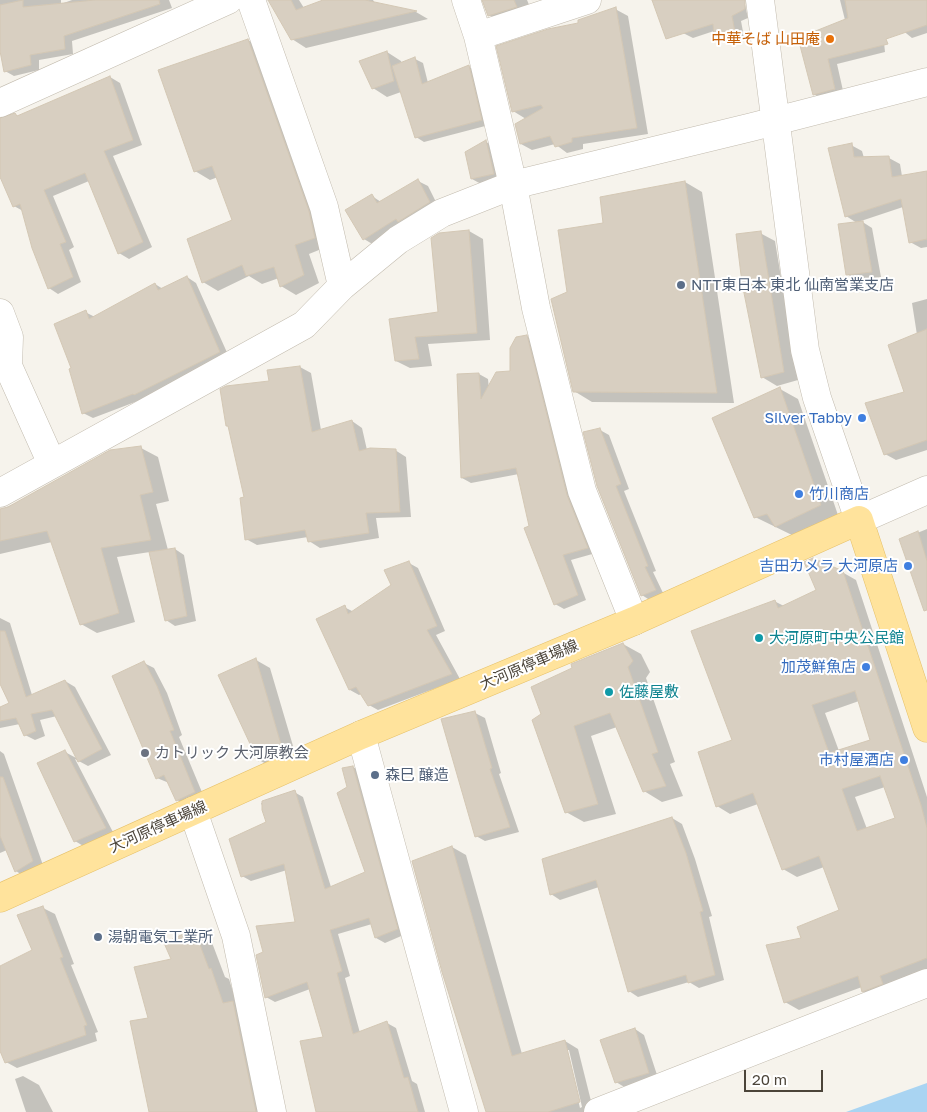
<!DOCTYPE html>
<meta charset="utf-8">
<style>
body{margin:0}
#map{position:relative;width:927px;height:1112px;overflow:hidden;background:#f6f3ec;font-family:"Golos Text",sans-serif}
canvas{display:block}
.scale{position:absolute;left:744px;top:1070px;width:79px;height:22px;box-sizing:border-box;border:2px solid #4b4439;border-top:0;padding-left:6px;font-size:15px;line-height:18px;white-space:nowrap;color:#4b4439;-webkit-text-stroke:4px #fff;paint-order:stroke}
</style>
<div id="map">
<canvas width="927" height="1112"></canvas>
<div class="scale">20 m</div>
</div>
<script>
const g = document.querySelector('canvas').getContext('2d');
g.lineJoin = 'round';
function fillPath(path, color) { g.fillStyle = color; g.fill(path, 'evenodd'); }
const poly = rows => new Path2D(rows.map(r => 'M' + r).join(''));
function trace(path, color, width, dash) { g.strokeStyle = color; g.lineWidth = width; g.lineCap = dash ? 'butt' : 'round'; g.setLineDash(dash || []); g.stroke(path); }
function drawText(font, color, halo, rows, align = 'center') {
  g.font = font + ' "Golos Text","Noto Sans JP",sans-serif'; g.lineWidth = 4; g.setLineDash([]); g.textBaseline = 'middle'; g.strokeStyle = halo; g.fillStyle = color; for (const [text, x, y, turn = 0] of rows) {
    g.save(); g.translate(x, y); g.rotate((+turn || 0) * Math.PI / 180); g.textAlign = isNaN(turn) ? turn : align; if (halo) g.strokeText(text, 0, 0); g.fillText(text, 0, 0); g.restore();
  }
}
fillPath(poly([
 [927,1083,927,1112,846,1112]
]), '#a9d4f2');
fillPath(poly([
 [0,0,61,0,61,4,72,0,169,0,172,8,72,41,73,54,39,60,39,70,14,76,5,71,0,44],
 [270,0,299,0,304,8,327,0,373,0,376,5,416,12,428,19,306,48,292,39],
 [484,0,527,0,534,16,506,25,489,15],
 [673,0,744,0,748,18,741,21,744,37,724,42,715,37,714,31,693,38,683,33],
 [840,0,927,0,927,33,912,38,881,13,885,52,837,64,844,95,823,100,814,94,799,39,845,20],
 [617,10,628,16,648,134,583,144,583,149,567,153,555,144,532,150,521,144,526,119,513,111,580,24,579,20],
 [248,40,263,49,329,246,309,254,319,283,296,295,281,286,279,278,262,284,249,276,218,291,203,282,234,221,218,177,210,180,195,171],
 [387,52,401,61,402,64,415,59,423,63,428,83,469,67,477,71,489,125,424,142,416,137,401,92,387,97,373,88],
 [110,77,120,83,142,145,113,156,152,247,129,259,119,253,89,181,53,196,74,247,69,250,81,282,58,294,49,288,23,211,14,206,0,174,0,119,15,115,18,116],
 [486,142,496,147,503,179,481,184,472,179,467,153],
 [851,145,862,151,864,158,889,158,900,164,902,176,927,173,927,247,921,248,910,242,903,207,861,221,872,228,881,277,857,280,847,274,857,223,846,216],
 [418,181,428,186,439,208,374,245,364,239,346,211,372,196,381,202],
 [685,182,702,192,734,403,592,402,574,391,568,293,605,224],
 [469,231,483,239,490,340,428,344,432,366,410,368,396,361,390,320,439,313,439,234],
 [760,233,775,241,798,380,777,386,762,377,754,343,738,235],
 [187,277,196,283,229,357,143,399,93,418,83,413,72,369,85,312,95,317,155,284,163,289],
 [927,299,927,450,896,460,885,454,905,393,917,335,912,303],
 [526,336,535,341,596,553,571,560,586,600,564,609,555,604,530,527,519,474,471,483,462,478,458,375,479,374,488,379,489,389,511,373],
 [300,367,311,373,321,430,352,421,362,428,367,450,395,450,406,457,411,517,376,518,379,538,320,548,309,541,308,537,257,545,246,539,245,498,229,427,227,426,271,382],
 [780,389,798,399,838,515,794,536,755,517],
 [600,430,609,435,629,489,624,491,656,571,653,572,664,595,651,601,642,595],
 [141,448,158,457,169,501,156,504,168,550,175,549,184,555,196,621,175,626,166,620,150,552,117,557,135,622,97,633,81,624,52,542,0,554,0,510],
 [927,529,927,603,900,540],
 [409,563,418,568,445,631,436,635,460,679,378,710,369,705,361,694,359,695,350,690,344,607,354,612,392,586],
 [842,572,856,580,927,797,927,970,877,999,863,991,862,987,799,1010,785,1002,802,938,841,911,824,867,797,877,783,869,758,804,730,814,717,806,774,601,784,606,818,591],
 [859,701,871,740,839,751,825,713],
 [885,787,896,819,867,829,855,797],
 [0,618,10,623,32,695,65,681,75,687,111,755,88,766,75,759,114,834,85,847,75,841,65,752,78,759,57,716,40,720,45,736,35,740,25,735,20,724,0,728,0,708,11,704,0,682],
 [623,644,641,654,650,672,646,678,675,762,670,764,683,796,662,802,644,791,617,727,591,736,616,814,584,822,566,812,542,715,573,668],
 [256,660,270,668,296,756,273,768,259,760],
 [144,663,154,668,167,693,182,735,179,737,204,797,187,805,177,800,169,783,157,778],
 [475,713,485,718,501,773,499,774,519,832,485,841,476,836],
 [0,751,4,754,44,868,28,879,16,871,7,850,0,853],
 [353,767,362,772,406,934,385,943,376,938,372,924,338,934,350,976,345,978,360,1033,387,1023,396,1028,412,1081,417,1084,425,1112,318,1112,324,1038,310,989,275,1002,266,997,265,952,296,923,287,870,251,881,242,876,268,823,261,803,294,792,303,797,331,887,367,873,348,788],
 [672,818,682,824,695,859,712,916,709,917,724,980,699,988,689,982,638,997,629,991,599,887,560,900,551,894],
 [452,847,466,855,522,1054,565,1041,578,1049,593,1109,584,1112,487,1112],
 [566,1050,569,1050,582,1107,580,1108],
 [43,908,55,914,74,964,71,965,98,1032,95,1033,97,1041,17,1068,6,1062,0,1048,0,968,33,951],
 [194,930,211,940,225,977,229,979,271,1112,150,1112,149,1019,172,960],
 [635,1029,644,1035,658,1078,626,1088,616,1082],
 [23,1076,39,1085,53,1112,26,1112,15,1079]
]), '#0003');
const building = poly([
 [23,0,23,7,95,0,159,0,160,4,64,36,65,49,30,55,31,65,4,72,0,51,0,5,23,0],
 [268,0,291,0,296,10,323,0,365,0,417,11,291,40,268,0],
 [482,0,514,0,517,7,488,16,482,0],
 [652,0,745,0,745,9,732,16,735,32,714,37,713,24,666,39,652,0],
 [845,0,927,0,927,25,886,39,888,44,828,59,835,89,813,95,798,38,848,18,845,0],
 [616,7,637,128,572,138,572,142,555,147,550,136,520,144,515,124,543,108,541,105,512,112,496,46,548,29,578,23,578,20,616,7],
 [248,39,309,211,315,238,295,245,304,275,280,287,274,267,246,276,242,265,202,283,187,239,232,220,212,166,194,172,158,70,248,39],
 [387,51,394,81,372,89,359,61,387,51],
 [415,57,422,84,469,65,482,120,415,138,392,66,415,57],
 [110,76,133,140,104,151,143,242,118,254,85,173,44,190,66,242,60,244,73,277,48,289,32,248,20,204,13,207,0,177,0,118,15,113,17,116,110,76],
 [486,140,494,174,471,179,465,152,486,140],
 [852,143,854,157,889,156,892,177,927,171,927,239,909,243,901,199,845,217,828,148,852,143],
 [418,179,430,202,398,222,396,219,363,240,345,210,372,194,377,203,418,179],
 [685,181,717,393,573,392,551,299,567,292,558,230,603,223,600,197,685,181],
 [863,221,872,272,846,275,838,224,863,221],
 [469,230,477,333,415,337,419,359,395,361,389,319,438,312,431,238,439,233,469,230],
 [761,231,784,372,761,378,742,283,736,234,761,231],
 [187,276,220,352,134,395,133,394,82,414,69,369,71,368,54,324,86,310,89,319,155,283,158,290,187,276],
 [927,329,927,440,884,455,865,403,904,392,888,345,927,329],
 [527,335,567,495,588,548,563,555,578,595,554,605,524,528,529,526,516,468,461,478,457,374,479,373,481,399,496,372,510,371,510,348,516,337,527,335],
 [300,366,312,432,352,420,359,451,370,448,396,449,400,512,366,513,369,533,308,542,305,530,245,540,240,498,244,497,228,426,226,426,220,389,226,386,269,381,267,370,300,366],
 [780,387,821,505,775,527,767,514,754,518,712,418,780,387],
 [600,428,621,484,616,486,648,566,645,567,656,590,641,596,597,486,583,432,600,428],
 [141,446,153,492,140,495,151,540,101,548,119,613,80,625,47,531,0,541,0,509,8,507,110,450,141,446],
 [918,531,927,561,927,610,924,611,899,539,918,531],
 [175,548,187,616,165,621,149,552,175,548],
 [813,558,843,571,921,805,927,828,927,958,880,976,883,984,862,992,858,976,784,1003,766,945,801,938,797,927,839,910,819,856,782,870,753,793,716,807,698,752,732,740,691,631,775,600,778,608,816,590,804,562,813,558],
 [855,691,870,740,829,753,812,705,855,691],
 [880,776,895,818,857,831,842,789,880,776],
 [409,561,437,626,427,630,452,674,368,706,356,687,349,690,316,619,345,605,348,614,391,585,384,570,409,561],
 [0,631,5,631,26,697,65,680,102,749,78,762,52,710,31,714,36,731,24,736,16,718,0,721,0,707,9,703,0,684,0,631],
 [623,643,633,661,628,667,658,752,652,754,666,786,643,792,610,713,574,726,598,804,565,813,532,720,541,714,531,687,572,668,571,664,623,643],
 [256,658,282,748,258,761,218,675,256,658],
 [144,661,157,686,174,730,170,731,195,792,176,801,164,775,156,779,112,676,144,661],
 [475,711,492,768,490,769,510,827,475,837,441,719,475,711],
 [65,750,106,828,74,842,37,763,65,750],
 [353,766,398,929,375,938,369,918,330,930,342,971,337,973,353,1034,387,1021,404,1078,408,1077,418,1112,316,1112,300,1041,323,1037,307,982,265,998,256,955,263,952,256,926,295,922,284,864,241,877,229,839,266,822,262,810,262,801,295,790,325,889,365,872,337,793,347,787,342,768,353,766],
 [0,777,3,777,33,861,15,872,0,836,0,777],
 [672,817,686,853,703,911,700,912,715,975,688,983,686,975,628,992,596,880,550,895,542,859,672,817],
 [452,846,512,1056,565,1040,580,1102,548,1112,486,1112,442,972,412,861,452,846],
 [43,906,63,957,60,958,87,1025,84,1026,86,1035,5,1063,0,1051,0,966,32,950,17,915,43,906],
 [194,929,209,969,211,968,223,1003,233,1001,256,1112,149,1112,130,1021,148,1018,134,967,171,959,164,943,194,929],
 [635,1028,649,1073,615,1083,600,1040,635,1028]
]);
fillPath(building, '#d8cfc1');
trace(building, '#d3c7b4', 1);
const minor = poly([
 [251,0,324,207,342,286],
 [466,0,478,36,513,185,536,308,582,491,634,621],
 [760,0,805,350,817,398,859,520,927,490],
 [478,36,587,0],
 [0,103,228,0],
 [0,313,9,337,8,366,52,464],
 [0,493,304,325,342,286,398,240,442,213,513,185,752,127,927,82],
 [361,735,464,1112],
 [193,811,236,936,272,1112],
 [598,1112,927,983]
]);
const major = poly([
 [0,898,361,735,634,621,859,520,927,728]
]);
trace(minor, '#c2bbae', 29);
trace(major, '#e6c16a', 29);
trace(minor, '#fff', 28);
trace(major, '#ffe39c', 28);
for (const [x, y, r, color] of [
 [830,39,5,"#e8710a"],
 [681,285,5,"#5c6f8a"],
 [862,418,5,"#3f7fe0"],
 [799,494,5,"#3f7fe0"],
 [908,566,5,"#3f7fe0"],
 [759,638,5,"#0f9aa8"],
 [866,667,5,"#3f7fe0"],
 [609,692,5,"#0f9aa8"],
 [145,753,5,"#6b7280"],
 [904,760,5,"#3f7fe0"],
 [375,775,5,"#5c6f8a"],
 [98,937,5,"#5c6f8a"]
]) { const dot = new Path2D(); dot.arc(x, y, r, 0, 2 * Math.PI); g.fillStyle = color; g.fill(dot); trace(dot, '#fff', 2); }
drawText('15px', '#c56008', '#fff', [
 ["中華そば 山田庵",820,39]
], 'right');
drawText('15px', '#4e5e75', '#fff', [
 ["NTT東日本 東北 仙南営業支店",691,285],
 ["森巳 醸造",385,775],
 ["湯朝電気工業所",108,937]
], 'left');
drawText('15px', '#366cbe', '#fff', [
 ["Silver Tabby",852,418],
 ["竹川商店",809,494,"left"],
 ["吉田カメラ 大河原店",898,566],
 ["加茂鮮魚店",856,667],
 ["市村屋酒店",894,760]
], 'right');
drawText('15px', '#0d838f', '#fff', [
 ["大河原町中央公民館",769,638],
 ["佐藤屋敷",619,692]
], 'left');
drawText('15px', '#4b4439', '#fff', [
 ["大河原停車場線",529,665,-23],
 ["大河原停車場線",158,827,-24]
]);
drawText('15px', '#5b616d', '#fff', [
 ["カトリック 大河原教会",155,753]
], 'left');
</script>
